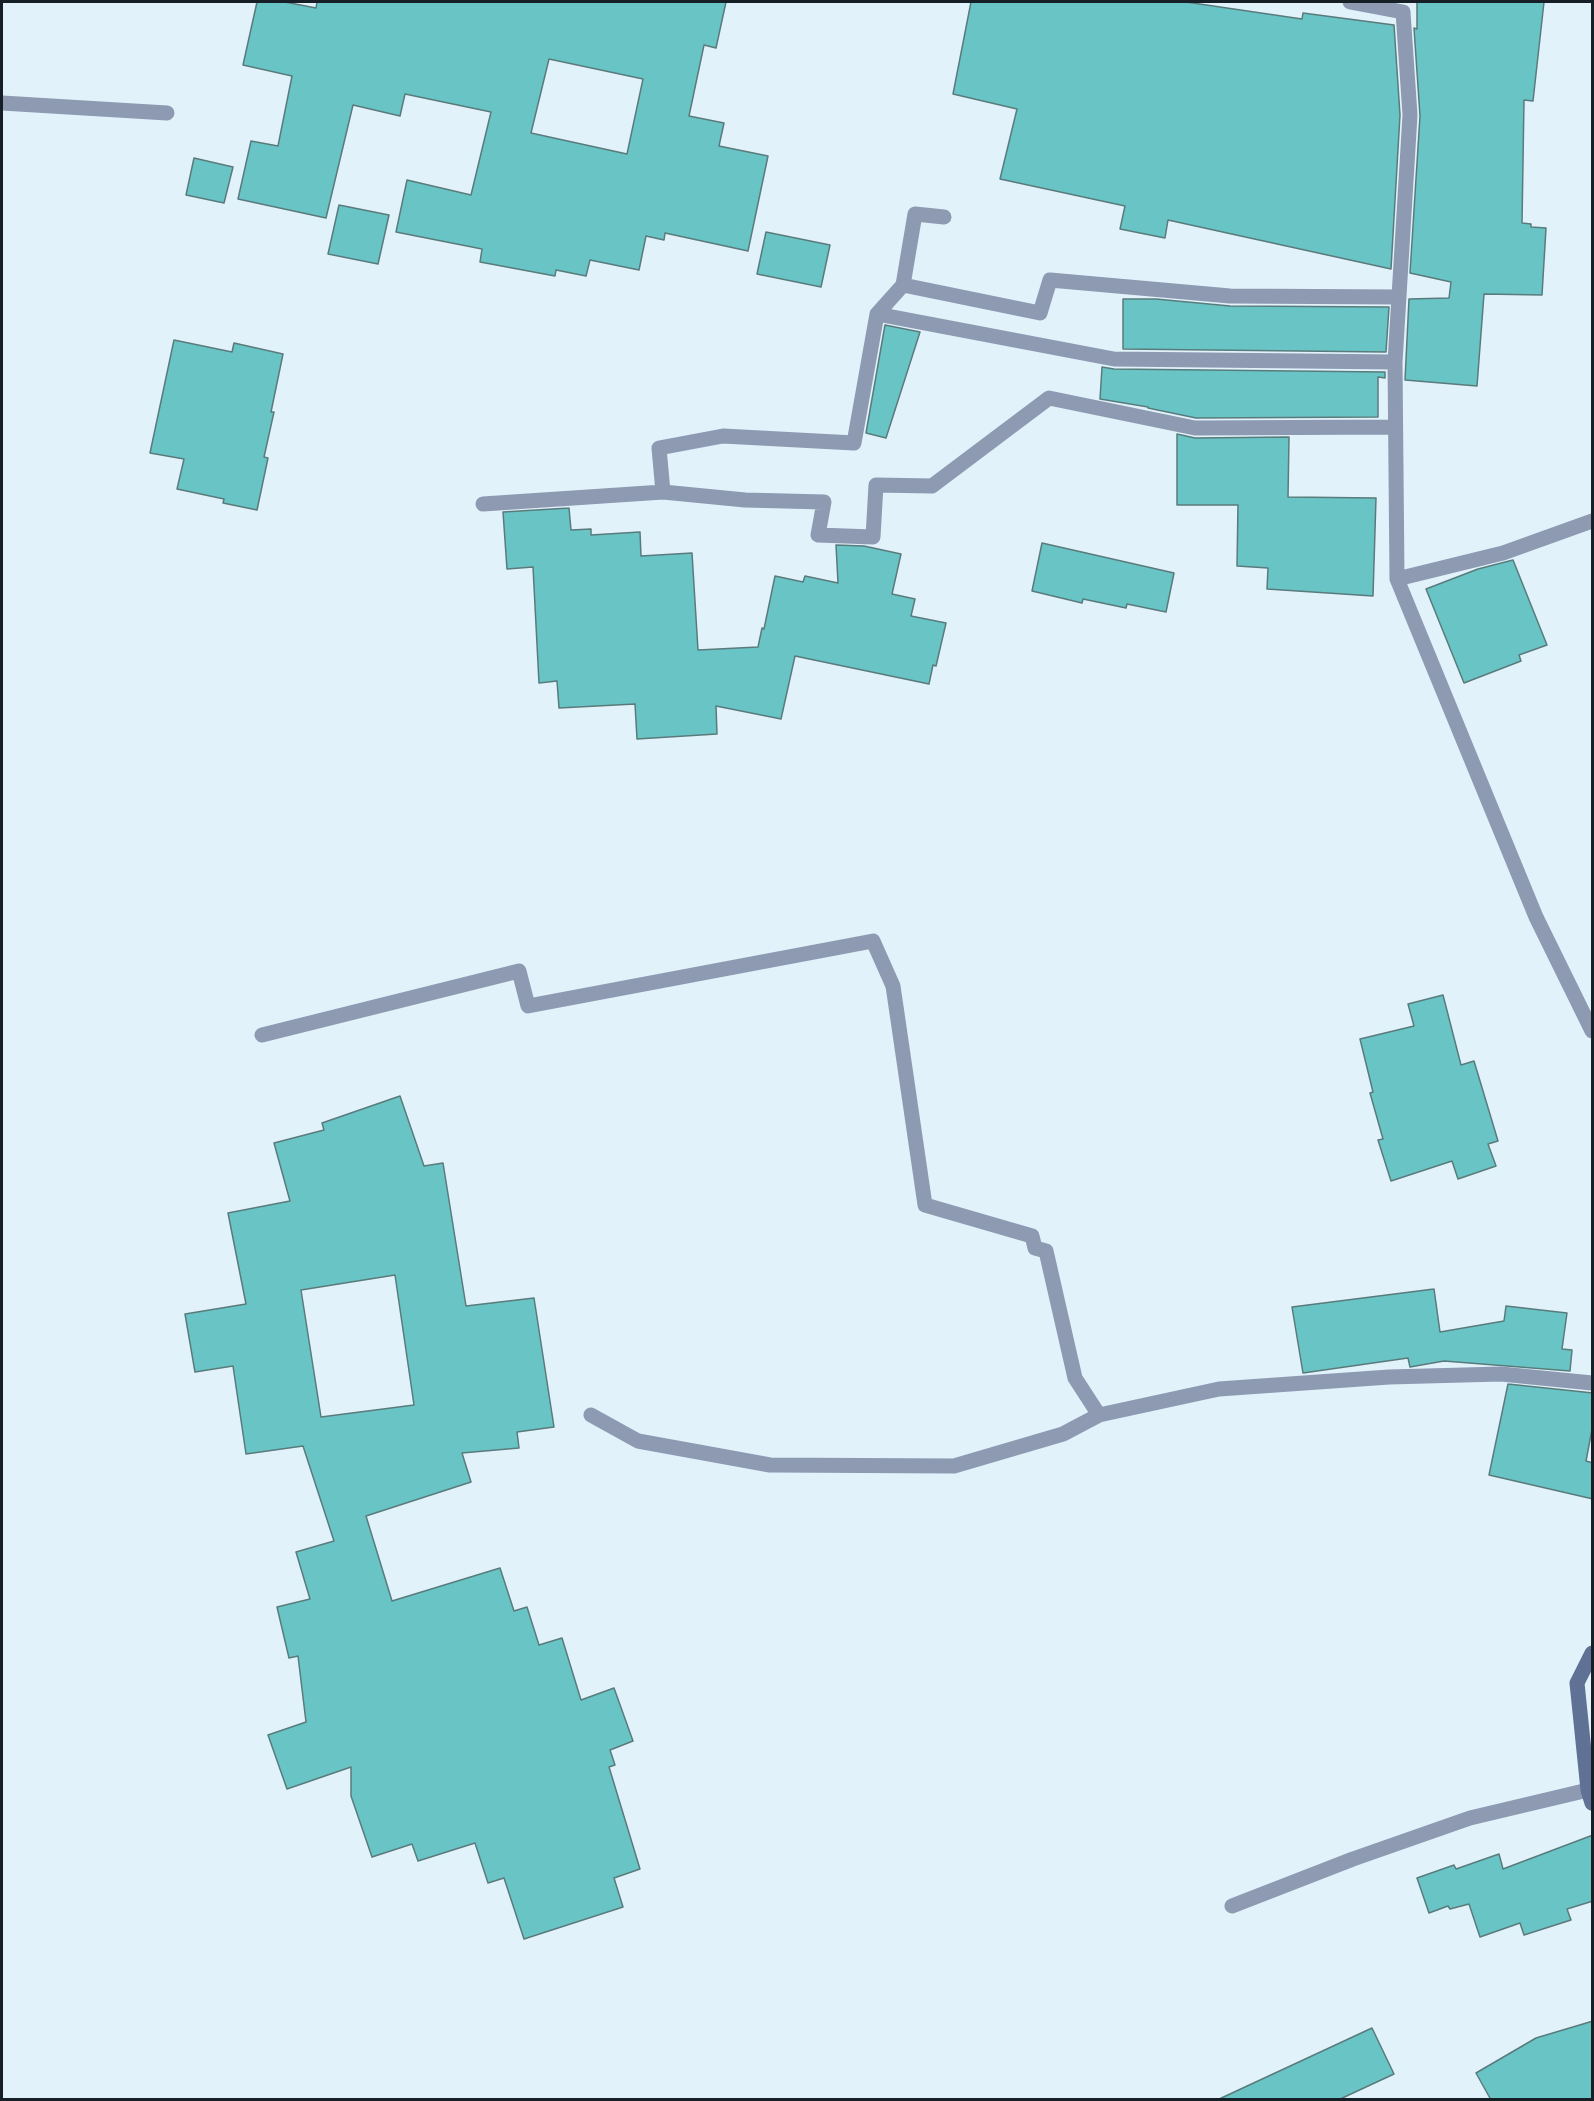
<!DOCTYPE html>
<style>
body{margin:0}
#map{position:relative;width:1594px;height:2101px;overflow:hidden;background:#e1f2fb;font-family:"Sofia Sans Condensed",sans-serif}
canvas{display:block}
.frame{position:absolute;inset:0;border:3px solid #151f25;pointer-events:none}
</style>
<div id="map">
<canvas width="1594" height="2101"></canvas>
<div class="frame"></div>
</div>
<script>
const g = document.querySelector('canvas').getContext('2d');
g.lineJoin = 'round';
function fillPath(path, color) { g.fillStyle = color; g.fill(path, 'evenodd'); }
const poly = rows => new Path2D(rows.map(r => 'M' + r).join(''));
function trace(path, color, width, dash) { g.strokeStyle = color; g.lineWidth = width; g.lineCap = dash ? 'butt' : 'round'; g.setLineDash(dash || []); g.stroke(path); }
const building = poly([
 [257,2,285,2,316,8,317,2,726,2,716,48,704,45,689,116,724,123,719,146,768,156,748,251,665,233,664,240,646,236,639,270,590,260,586,276,556,270,555,276,480,262,482,249,396,232,407,180,471,195,491,112,405,94,400,116,353,105,326,218,238,199,251,141,278,146,292,76,243,65,257,2],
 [549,59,643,79,627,154,531,133,549,59],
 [971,2,1186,2,1302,19,1303,13,1394,25,1400,115,1391,269,1168,220,1165,238,1120,229,1125,206,1000,179,1017,109,953,94,971,2],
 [1417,2,1544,2,1533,101,1524,100,1522,223,1531,224,1531,227,1546,228,1542,295,1484,294,1477,386,1405,380,1409,299,1449,298,1451,282,1410,273,1420,116,1414,28,1417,29,1417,2],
 [194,158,233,167,224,203,186,195,194,158],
 [339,205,389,215,378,264,328,254,339,205],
 [766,232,830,245,821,287,757,274,766,232],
 [1123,299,1156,299,1230,306,1389,307,1386,352,1123,349,1123,299],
 [885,325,920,332,886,438,866,433,885,325],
 [174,340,232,352,234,343,283,354,271,412,274,412,264,457,268,458,257,510,223,503,224,499,177,489,184,459,150,453,174,340],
 [1102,367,1114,369,1385,372,1385,378,1378,377,1378,417,1196,418,1148,408,1148,407,1100,399,1102,367],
 [1177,434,1195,438,1289,437,1288,497,1376,498,1373,596,1267,589,1268,568,1237,566,1238,505,1177,505,1177,434],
 [569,508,571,530,591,529,591,535,640,532,641,556,692,553,698,650,758,647,762,628,764,629,775,576,803,582,805,576,838,583,836,545,864,546,901,554,892,594,915,599,911,616,946,623,936,666,933,665,929,684,795,656,781,719,716,706,717,734,637,739,635,704,559,708,557,681,539,683,533,567,507,569,503,512,569,508],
 [1042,543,1174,573,1166,612,1127,604,1126,608,1083,599,1082,603,1032,591,1042,543],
 [1513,560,1547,645,1519,655,1521,661,1464,683,1426,589,1478,569,1513,560],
 [1443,995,1461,1065,1474,1061,1498,1141,1488,1144,1496,1166,1458,1179,1452,1161,1391,1181,1378,1140,1383,1139,1370,1093,1373,1092,1360,1039,1414,1026,1408,1004,1443,995],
 [400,1096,424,1166,443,1163,466,1306,534,1298,554,1427,517,1432,519,1448,462,1453,471,1482,366,1516,392,1601,500,1568,514,1611,527,1607,539,1645,562,1638,581,1700,614,1688,633,1741,610,1750,615,1765,609,1767,640,1869,614,1878,623,1907,524,1939,504,1878,488,1883,475,1843,418,1861,412,1844,372,1857,351,1796,351,1767,287,1789,268,1735,306,1722,298,1656,289,1658,277,1607,310,1599,296,1552,334,1541,303,1446,246,1454,233,1366,195,1372,185,1314,246,1304,228,1213,290,1201,274,1143,324,1130,322,1123,400,1096],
 [395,1275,414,1405,321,1417,301,1290,395,1275],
 [1434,1289,1440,1332,1504,1321,1506,1306,1567,1313,1562,1349,1572,1350,1570,1371,1444,1361,1410,1367,1408,1358,1303,1373,1292,1307,1434,1289],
 [1508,1384,1593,1393,1593,1424,1586,1461,1593,1463,1593,1499,1489,1475,1508,1384],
 [1593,1835,1593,1901,1567,1909,1571,1920,1524,1935,1520,1923,1480,1937,1469,1904,1450,1909,1448,1906,1429,1913,1417,1878,1454,1865,1456,1869,1499,1854,1503,1869,1593,1835],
 [1593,2021,1593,2100,1491,2100,1476,2073,1536,2038,1593,2021],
 [1372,2028,1394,2074,1338,2100,1217,2100,1372,2028]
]);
fillPath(building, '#69c4c6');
trace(building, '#5a7b7b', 1.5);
trace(poly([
 [1350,2,1403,12,1410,115,1395,362,1397,579,1536,917,1592,1031],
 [2,103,167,113],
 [903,285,1040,313,1050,280,1230,296,1399,297],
 [877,314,1114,359,1395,362],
 [663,492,745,500,824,502,818,535,873,537,876,485,932,486,1049,398,1195,428,1395,427],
 [483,504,663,492,659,448,723,436,854,443,877,314,903,285,915,214,944,217],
 [1397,579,1503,553,1592,521],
 [262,1035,519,971,528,1006,873,941,893,986,925,1205,1032,1236,1035,1248,1046,1251,1075,1378,1099,1415],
 [591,1415,638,1441,770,1465,954,1466,1063,1434,1099,1415,1219,1389,1389,1377,1501,1374,1592,1383],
 [1232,1906,1353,1859,1470,1818,1588,1790,1591,1779]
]), '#8d9ab2', 15);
trace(poly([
 [1592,1653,1577,1683,1588,1790,1592,1803]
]), '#5f7194', 15);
</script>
